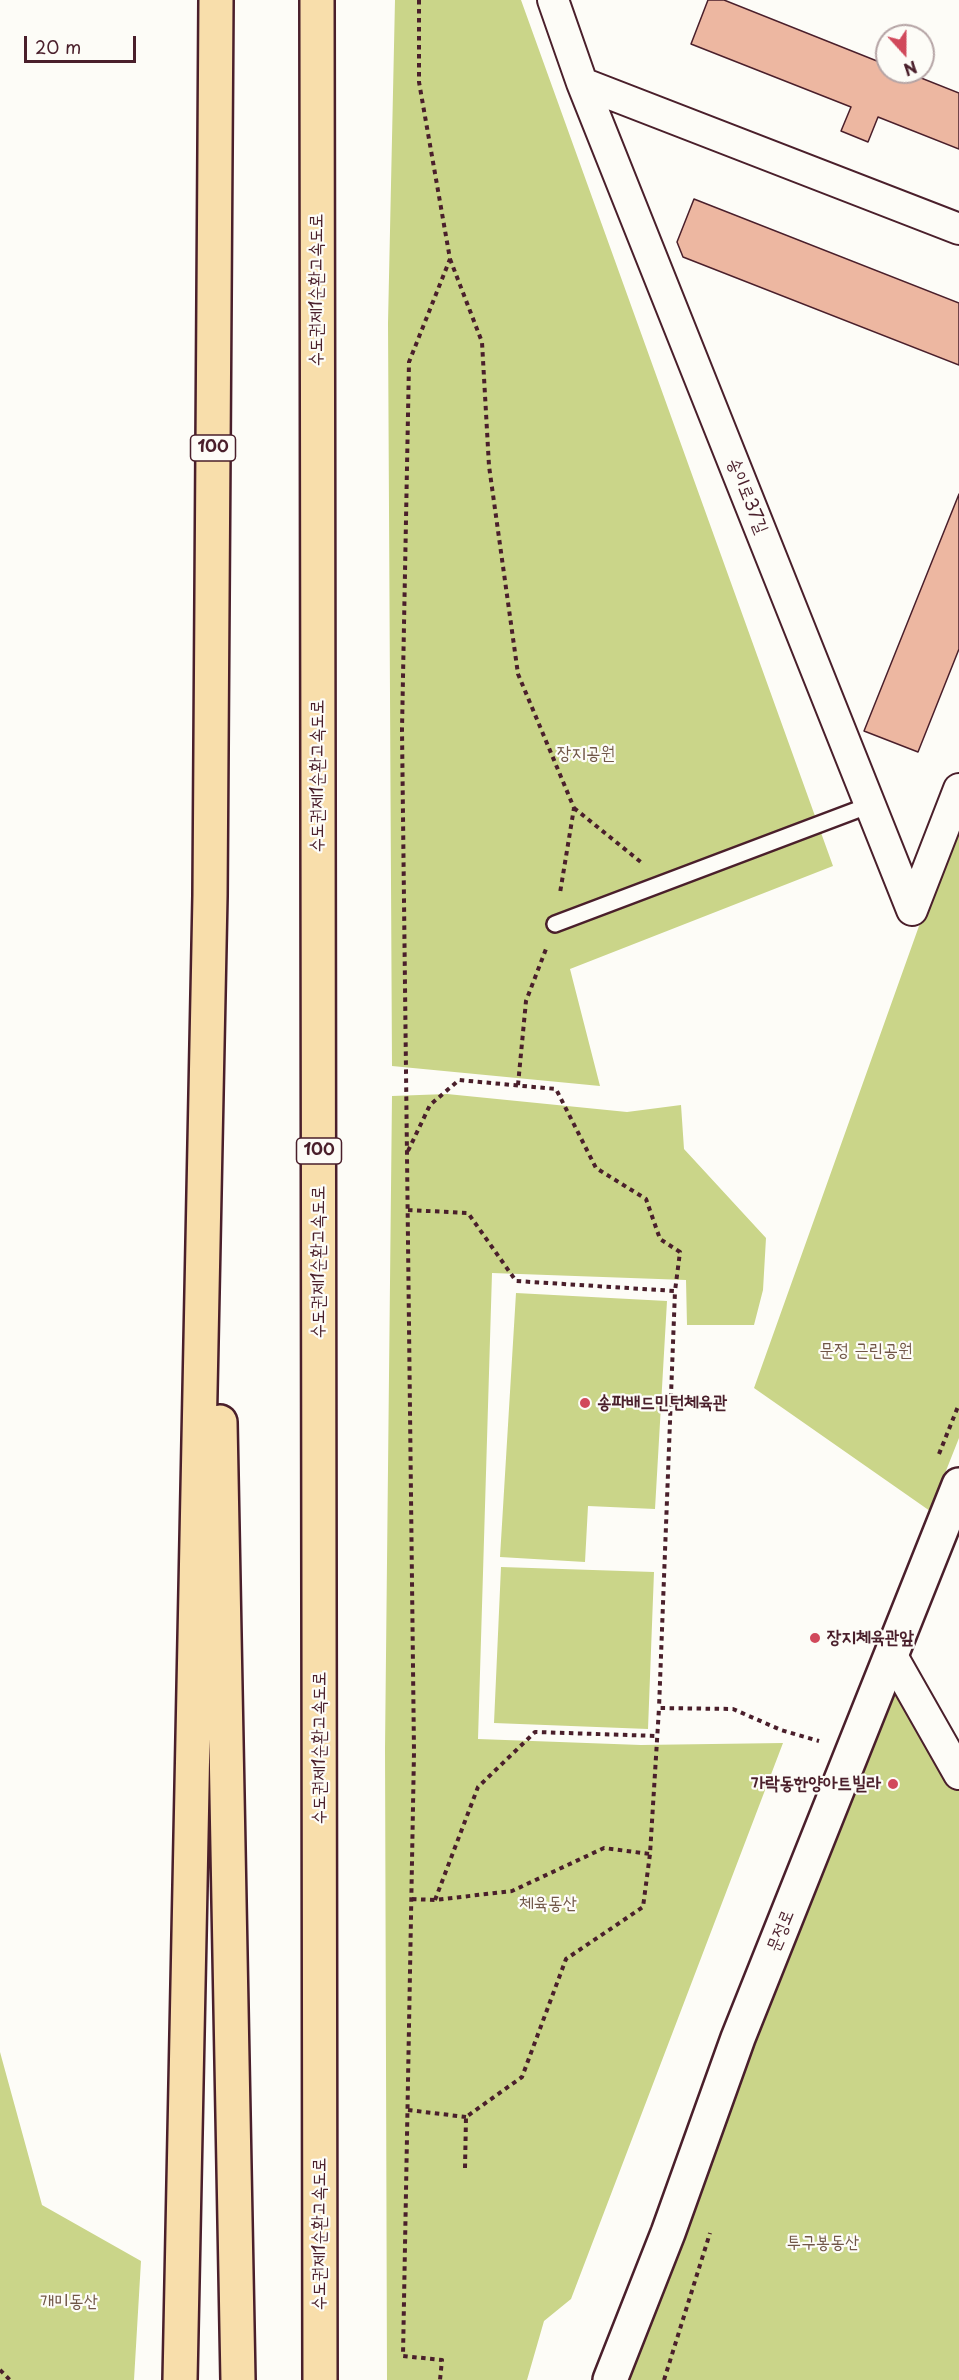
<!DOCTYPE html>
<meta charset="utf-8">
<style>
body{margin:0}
#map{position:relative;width:959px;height:2380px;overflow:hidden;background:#fdfcf7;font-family:"Playpen Sans",sans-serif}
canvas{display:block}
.north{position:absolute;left:875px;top:24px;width:60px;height:60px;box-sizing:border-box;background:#fdfcf7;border:2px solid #b5a4a5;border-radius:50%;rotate:159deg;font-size:16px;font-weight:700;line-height:24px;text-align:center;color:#4a1f2b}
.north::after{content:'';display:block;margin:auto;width:21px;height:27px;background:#d1495b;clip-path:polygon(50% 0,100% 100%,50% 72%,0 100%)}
.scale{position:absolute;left:24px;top:36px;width:112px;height:27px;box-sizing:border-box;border:3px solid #4a1f2b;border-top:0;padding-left:8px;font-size:18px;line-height:21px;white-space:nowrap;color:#4a1f2b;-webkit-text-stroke:4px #fdfcf7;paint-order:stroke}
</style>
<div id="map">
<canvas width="959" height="2380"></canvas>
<div class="north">N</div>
<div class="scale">20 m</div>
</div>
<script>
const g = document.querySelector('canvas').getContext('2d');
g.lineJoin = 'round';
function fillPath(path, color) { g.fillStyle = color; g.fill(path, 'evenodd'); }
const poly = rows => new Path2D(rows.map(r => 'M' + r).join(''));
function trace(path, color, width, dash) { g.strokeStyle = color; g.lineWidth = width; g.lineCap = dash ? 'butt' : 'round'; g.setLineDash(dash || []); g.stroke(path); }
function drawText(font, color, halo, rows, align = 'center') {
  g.font = font + ' "Playpen Sans","Poor Story",sans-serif'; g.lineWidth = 4.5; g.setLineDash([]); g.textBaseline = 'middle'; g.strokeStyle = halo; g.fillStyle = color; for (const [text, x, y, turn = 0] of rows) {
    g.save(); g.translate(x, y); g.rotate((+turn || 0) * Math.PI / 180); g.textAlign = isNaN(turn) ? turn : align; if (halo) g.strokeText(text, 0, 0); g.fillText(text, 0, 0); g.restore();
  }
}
fillPath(poly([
 [395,0,521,0,833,866,570,969,600,1086,392,1066,388,323],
 [959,821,959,1438,930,1511,754,1388,924,912],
 [447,1094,627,1112,681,1105,684,1149,766,1238,763,1290,754,1325,687,1325,686,1280,492,1273,478,1739,641,1745,783,1743,571,2299,544,2321,527,2380,387,2380,385,1748,392,1096],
 [516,1293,667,1301,655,1509,588,1506,585,1562,500,1557],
 [501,1567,654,1572,648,1729,494,1723],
 [892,1656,959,1774,959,2380,627,2380],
 [0,2052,42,2205,141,2261,134,2380,0,2380]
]), '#cad589');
const building = poly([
 [708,0,724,0,887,65,887,72,906,72,959,93,959,149,878,117,868,142,841,131,851,107,691,44,708,0],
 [694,199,959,303,959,365,683,257,677,242,694,199],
 [959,494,959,649,918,752,864,731,959,494]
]);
fillPath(building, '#edb7a1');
trace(building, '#4a1f2b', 1.5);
const service = poly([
 [555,924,870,805]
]);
const minor = poly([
 [553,0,582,83,912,910],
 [582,83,959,229],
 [912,910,959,789],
 [892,1656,959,1774]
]);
const tertiary = poly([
 [610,2380,668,2233,738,2038,959,1485]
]);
const motorway = poly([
 [317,0,320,2380],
 [220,1422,238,2380],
 [180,2380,210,896,216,0]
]);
trace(service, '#4a1f2b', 20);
trace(minor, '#4a1f2b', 34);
trace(tertiary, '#4a1f2b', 38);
trace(motorway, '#4a1f2b', 38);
trace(poly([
 [419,0,419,82,450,259,409,362,402,730,414,1752,403,2356,442,2360,440,2380],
 [450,259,482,342,489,466,518,674,574,808,560,893],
 [574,808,642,863],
 [518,1085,526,1001,546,949],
 [408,1151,430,1105,459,1080,556,1089,596,1168,646,1199,660,1239,680,1252,675,1291],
 [408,1210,468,1213,516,1281,675,1291,659,1708],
 [939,1454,959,1404],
 [412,1899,435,1900,512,1891,604,1848,650,1854],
 [435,1900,478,1787,535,1732,658,1736],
 [408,2110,466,2117],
 [465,2168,466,2117,522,2077,566,1959,643,1907,650,1854,659,1708,733,1709,781,1730,819,1741],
 [0,2370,10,2380],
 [664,2380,710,2233]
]), '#4a1f2b', 4, [4.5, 4.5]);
trace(service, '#fdfcf7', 15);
trace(minor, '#fdfcf7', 30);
trace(tertiary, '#fdfcf7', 33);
trace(motorway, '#f8deab', 33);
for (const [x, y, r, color] of [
 [585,1403,6,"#d1495b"],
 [815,1638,6,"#d1495b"],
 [893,1784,6,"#d1495b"]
]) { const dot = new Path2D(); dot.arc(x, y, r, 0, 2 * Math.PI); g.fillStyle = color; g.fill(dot); trace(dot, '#fdfcf7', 2); }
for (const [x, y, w] of [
 [213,448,45],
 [319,1151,45]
]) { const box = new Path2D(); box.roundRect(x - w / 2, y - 13, w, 26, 4.5); g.fillStyle = '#fdfcf7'; g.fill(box); trace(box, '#4a1f2b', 1.5); }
drawText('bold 16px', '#4a1f2b', null, [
 ["100",213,448],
 ["100",319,1151]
]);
drawText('18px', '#4a1f2b', '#fdfcf7', [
 ["수도권제1순환고속도로",317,290,-90],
 ["송이로37길",747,496,68],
 ["수도권제1순환고속도로",318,776,-90],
 ["수도권제1순환고속도로",319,1262,-90],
 ["수도권제1순환고속도로",320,1748,-90],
 ["문정로",781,1931,-68],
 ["수도권제1순환고속도로",320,2234,-90]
]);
drawText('18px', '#705647', '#fdfcf7', [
 ["장지공원",586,754],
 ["문정 근린공원",866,1351],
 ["체육동산",548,1904],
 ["투구봉동산",823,2243],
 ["개미동산",69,2302]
]);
drawText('bold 18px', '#4a1f2b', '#fdfcf7', [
 ["송파배드민턴체육관",597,1403],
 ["장지체육관앞",827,1638],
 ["가락동한양아트빌라",881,1784,"right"]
], 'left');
</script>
